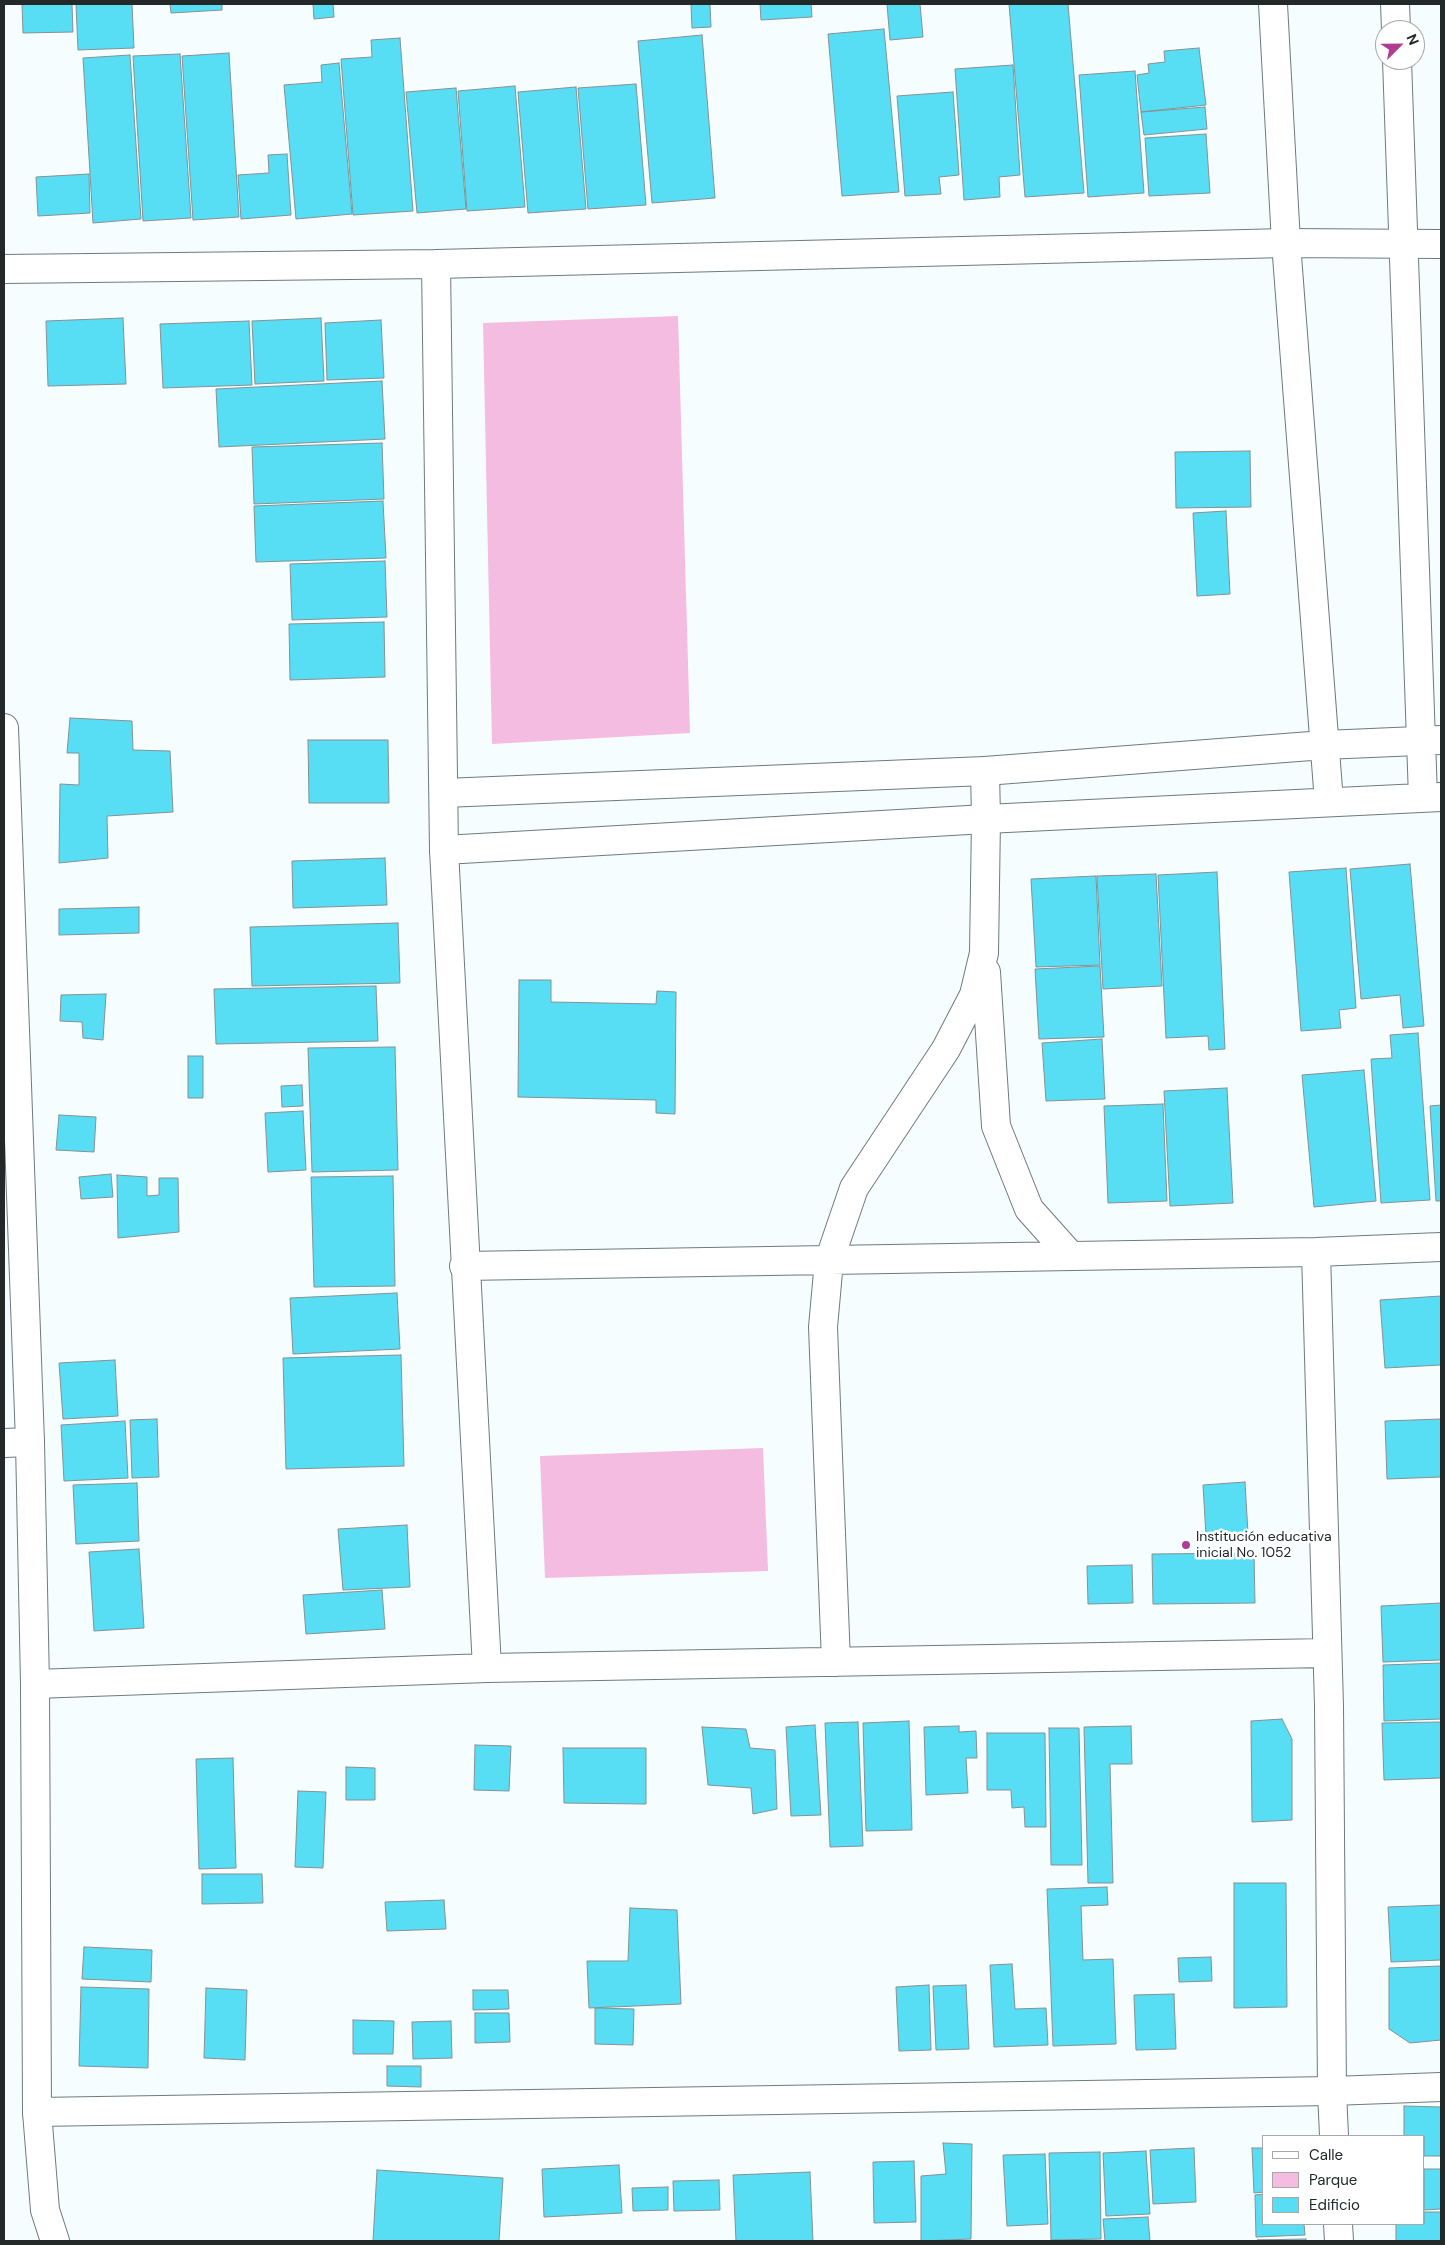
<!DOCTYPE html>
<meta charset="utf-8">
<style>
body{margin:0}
#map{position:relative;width:1445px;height:2245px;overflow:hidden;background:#f5fdff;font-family:"DM Sans",sans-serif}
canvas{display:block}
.frame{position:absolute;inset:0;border:5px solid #232829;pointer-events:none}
.legend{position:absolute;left:1262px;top:2135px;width:162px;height:90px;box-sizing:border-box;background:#fff;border:1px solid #a7a9a9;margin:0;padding:6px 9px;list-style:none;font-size:15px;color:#232829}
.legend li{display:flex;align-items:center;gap:10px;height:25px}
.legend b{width:25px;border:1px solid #a7a9a9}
.north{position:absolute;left:1375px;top:20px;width:50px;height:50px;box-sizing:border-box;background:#fff;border:1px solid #a7a9a9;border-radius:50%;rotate:67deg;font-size:14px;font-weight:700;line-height:20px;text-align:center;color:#232829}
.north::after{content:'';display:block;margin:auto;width:18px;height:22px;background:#b13c93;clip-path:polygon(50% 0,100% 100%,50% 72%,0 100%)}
</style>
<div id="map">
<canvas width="1445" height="2245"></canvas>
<div class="frame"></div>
<ul class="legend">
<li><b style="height:6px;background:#fff"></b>Calle</li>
<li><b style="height:14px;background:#f5bce1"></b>Parque</li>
<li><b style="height:14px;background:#57def5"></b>Edificio</li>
</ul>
<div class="north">N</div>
</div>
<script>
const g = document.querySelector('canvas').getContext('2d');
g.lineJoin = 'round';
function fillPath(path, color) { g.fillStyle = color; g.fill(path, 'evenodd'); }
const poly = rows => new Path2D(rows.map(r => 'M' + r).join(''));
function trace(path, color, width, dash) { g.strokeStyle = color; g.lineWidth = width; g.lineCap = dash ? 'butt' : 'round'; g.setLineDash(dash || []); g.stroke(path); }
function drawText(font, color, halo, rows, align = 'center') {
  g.font = font + ' "DM Sans",sans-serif'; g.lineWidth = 5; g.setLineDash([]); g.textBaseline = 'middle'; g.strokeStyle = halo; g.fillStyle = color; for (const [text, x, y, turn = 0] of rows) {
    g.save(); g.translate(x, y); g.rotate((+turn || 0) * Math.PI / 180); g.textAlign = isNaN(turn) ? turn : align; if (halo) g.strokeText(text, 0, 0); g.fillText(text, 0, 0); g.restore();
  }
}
fillPath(poly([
 [678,316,690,733,492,744,483,323],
 [763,1448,768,1571,545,1578,540,1456]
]), '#f5bce1');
const building = poly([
 [22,4,72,4,73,32,23,33,22,4],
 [76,4,132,4,134,48,78,50,76,4],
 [170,4,222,4,222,10,171,13,170,4],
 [313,4,333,4,334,17,314,19,313,4],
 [691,4,710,4,711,27,692,28,691,4],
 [760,4,811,4,812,17,761,20,760,4],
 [887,4,920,4,923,37,890,40,887,4],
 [1009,4,1068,4,1084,193,1025,197,1009,4],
 [884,29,899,192,842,196,828,34,884,29],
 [702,35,715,198,652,203,638,41,702,35],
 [400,38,413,211,353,215,341,59,372,57,371,40,400,38],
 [1199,48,1206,105,1141,112,1137,75,1149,73,1148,64,1165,62,1164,51,1199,48],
 [229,53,239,217,193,220,182,56,229,53],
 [180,54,191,218,143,221,133,56,180,54],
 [130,55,141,219,93,223,83,58,130,55],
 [339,63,352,214,296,219,284,85,322,82,321,65,339,63],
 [1013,65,1020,175,999,177,1000,197,964,200,955,69,1013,65],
 [1135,71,1144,193,1088,197,1079,75,1135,71],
 [636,84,646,205,588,209,578,88,636,84],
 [515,86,525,207,467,211,458,91,515,86],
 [576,87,586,209,528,213,518,92,576,87],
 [456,88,466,209,417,213,406,92,456,88],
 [953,92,959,175,939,177,941,194,905,196,897,96,953,92],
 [1205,107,1207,129,1144,135,1141,112,1205,107],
 [1206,134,1210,193,1149,196,1145,138,1206,134],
 [287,154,291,215,241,219,238,175,269,173,268,155,287,154],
 [89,174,90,213,38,216,36,177,89,174],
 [123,318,126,384,48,386,46,321,123,318],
 [321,318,324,381,255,384,252,321,321,318],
 [381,320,384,378,327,380,325,323,381,320],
 [249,321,252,385,163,388,160,324,249,321],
 [382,381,385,439,219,447,216,389,382,381],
 [382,443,384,499,254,504,252,447,382,443],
 [1250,451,1251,507,1176,508,1175,452,1250,451],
 [383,501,386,558,256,562,254,506,383,501],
 [1226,511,1230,594,1197,596,1193,513,1226,511],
 [385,561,387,617,292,620,290,564,385,561],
 [384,622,385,677,290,680,289,624,384,622],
 [70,718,132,721,133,750,170,751,173,812,107,816,108,858,59,863,60,784,79,785,79,753,67,753,70,718],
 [308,740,388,740,389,803,309,803,308,740],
 [385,858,387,905,293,908,292,861,385,858],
 [1410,864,1424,1026,1403,1028,1400,995,1361,999,1350,869,1410,864],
 [1346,868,1356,1008,1339,1010,1341,1028,1301,1031,1289,872,1346,868],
 [1217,872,1225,1049,1209,1050,1208,1036,1166,1038,1158,875,1217,872],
 [1156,874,1162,986,1103,989,1097,876,1156,874],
 [1096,876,1100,965,1036,967,1031,879,1096,876],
 [139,907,139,933,59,935,59,909,139,907],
 [398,923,400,983,252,986,250,927,398,923],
 [1100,966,1104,1037,1039,1039,1035,969,1100,966],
 [519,980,551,980,551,1002,656,1004,657,991,676,992,675,1114,656,1113,656,1100,518,1097,519,980],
 [376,986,378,1041,216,1044,214,989,376,986],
 [106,994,103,1040,83,1038,82,1022,60,1021,61,995,106,994],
 [1418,1033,1430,1200,1381,1203,1371,1059,1392,1058,1390,1035,1418,1033],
 [1102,1039,1105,1099,1046,1101,1042,1043,1102,1039],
 [395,1047,398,1170,312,1172,308,1048,395,1047],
 [188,1056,203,1056,203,1098,188,1098,188,1056],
 [1364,1070,1376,1201,1314,1207,1302,1075,1364,1070],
 [302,1085,303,1106,282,1107,281,1086,302,1085],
 [1227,1088,1233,1203,1170,1206,1164,1091,1227,1088],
 [1163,1104,1167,1201,1108,1203,1104,1106,1163,1104],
 [1441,1105,1441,1201,1436,1201,1430,1106,1441,1105],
 [303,1111,306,1170,268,1172,265,1113,303,1111],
 [59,1115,96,1117,94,1152,56,1150,59,1115],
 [111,1174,113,1197,81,1199,79,1177,111,1174],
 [117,1175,147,1177,147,1196,159,1195,159,1178,178,1178,179,1232,118,1238,117,1175],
 [393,1176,395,1286,314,1287,311,1177,393,1176],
 [397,1293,400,1349,293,1354,290,1298,397,1293],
 [1441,1296,1441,1365,1385,1368,1380,1300,1441,1296],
 [401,1355,404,1466,286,1469,283,1358,401,1355],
 [115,1360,118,1416,63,1419,59,1363,115,1360],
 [157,1419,159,1477,132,1478,130,1420,157,1419],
 [1441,1419,1441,1477,1387,1479,1385,1421,1441,1419],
 [125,1421,128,1478,64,1481,61,1425,125,1421],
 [1245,1482,1248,1533,1206,1536,1203,1485,1245,1482],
 [137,1483,139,1541,76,1544,73,1485,137,1483],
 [407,1525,410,1587,343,1590,338,1529,407,1525],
 [139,1549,144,1628,94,1631,89,1552,139,1549],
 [1254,1553,1255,1603,1153,1604,1152,1554,1254,1553],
 [1132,1565,1133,1603,1088,1604,1087,1566,1132,1565],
 [382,1590,385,1629,306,1634,303,1595,382,1590],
 [1441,1603,1441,1660,1383,1662,1381,1606,1441,1603],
 [1441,1663,1441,1719,1384,1721,1383,1665,1441,1663],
 [1282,1719,1292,1739,1292,1820,1252,1822,1251,1721,1282,1719],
 [909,1721,912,1830,866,1831,863,1723,909,1721],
 [858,1722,863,1846,830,1847,825,1723,858,1722],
 [1441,1722,1441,1778,1384,1780,1382,1723,1441,1722],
 [815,1725,821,1815,791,1816,786,1727,815,1725],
 [959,1726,959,1732,976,1731,977,1758,966,1758,968,1793,926,1795,924,1727,959,1726],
 [1131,1726,1132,1764,1110,1764,1113,1883,1088,1883,1084,1727,1131,1726],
 [702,1727,746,1729,750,1748,775,1750,777,1809,753,1814,751,1788,708,1785,702,1727],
 [1049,1728,1079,1728,1082,1865,1051,1865,1049,1728],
 [987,1733,1045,1733,1046,1827,1025,1827,1024,1807,1012,1808,1011,1790,987,1790,987,1733],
 [475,1745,511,1746,509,1791,474,1790,475,1745],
 [563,1748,646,1748,646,1804,564,1803,563,1748],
 [233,1758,236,1868,199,1869,196,1759,233,1758],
 [346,1767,375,1768,375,1800,346,1800,346,1767],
 [298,1791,326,1792,323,1868,295,1867,298,1791],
 [202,1874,262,1874,263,1903,202,1904,202,1874],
 [1234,1883,1286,1883,1287,2007,1234,2008,1234,1883],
 [1107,1887,1108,1905,1081,1906,1083,1960,1113,1959,1116,2044,1053,2046,1047,1889,1107,1887],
 [444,1900,446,1929,387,1931,385,1902,444,1900],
 [1441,1905,1441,1960,1391,1962,1388,1907,1441,1905],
 [630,1908,677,1910,681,2004,589,2008,587,1961,628,1961,630,1908],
 [84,1947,152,1950,151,1982,82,1979,84,1947],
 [1211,1957,1212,1981,1179,1982,1178,1958,1211,1957],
 [1012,1964,1015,2009,1046,2008,1048,2045,994,2047,990,1965,1012,1964],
 [1441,1966,1441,2040,1410,2043,1389,2029,1389,1968,1441,1966],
 [929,1985,931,2050,899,2051,896,1987,929,1985],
 [966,1985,969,2049,936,2050,933,1986,966,1985],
 [81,1987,149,1989,148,2068,79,2066,81,1987],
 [206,1988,247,1990,245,2060,204,2058,206,1988],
 [473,1990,508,1990,509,2009,473,2010,473,1990],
 [1174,1994,1176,2049,1136,2050,1134,1995,1174,1994],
 [595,2008,634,2009,633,2045,595,2044,595,2008],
 [475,2013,509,2013,510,2042,475,2043,475,2013],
 [353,2020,394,2021,393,2054,353,2054,353,2020],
 [451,2021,452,2058,413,2059,412,2022,451,2021],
 [387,2066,421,2066,421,2087,387,2086,387,2066],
 [1404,2106,1441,2107,1441,2156,1424,2156,1424,2136,1404,2136,1404,2106],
 [943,2143,972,2144,971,2239,921,2241,921,2176,946,2174,943,2143],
 [1194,2148,1196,2202,1153,2204,1150,2150,1194,2148],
 [1252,2148,1264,2148,1264,2192,1254,2193,1252,2148],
 [1146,2151,1150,2214,1106,2216,1103,2153,1146,2151],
 [1100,2152,1101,2239,1051,2240,1049,2153,1100,2152],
 [1045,2154,1048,2224,1007,2226,1003,2155,1045,2154],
 [914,2161,916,2222,874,2223,873,2162,914,2161],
 [619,2165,622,2213,544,2217,542,2169,619,2165],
 [1424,2169,1441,2169,1441,2209,1424,2210,1424,2169],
 [377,2170,503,2178,499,2241,373,2241,377,2170],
 [810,2172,813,2241,736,2241,733,2175,810,2172],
 [719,2180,720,2210,674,2211,673,2181,719,2180],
 [668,2187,668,2210,633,2211,632,2188,668,2187],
 [1264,2194,1264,2224,1304,2224,1305,2235,1256,2237,1255,2195,1264,2194],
 [1424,2212,1441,2212,1441,2241,1396,2241,1396,2224,1424,2224,1424,2212],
 [1148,2217,1150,2241,1105,2241,1103,2219,1148,2217],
 [1306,2239,1306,2241,1257,2240,1306,2239]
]);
fillPath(building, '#57def5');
trace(building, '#849193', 1);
const minor = poly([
 [436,264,444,850,487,1668],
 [4,269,436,264,1286,243,1441,244],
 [986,972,996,1126,1029,1209,1071,1256],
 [1316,1252,1329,1706,1332,2091,1334,2136],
 [464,1266,1316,1252,1441,1247],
 [4,1443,30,1442],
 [836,1662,823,1327,829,1261,854,1188,946,1049,974,995,984,953,986,819,985,771],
 [35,1684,487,1668,1327,1653],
 [37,2112,1332,2091,1441,2087],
 [1338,2224,1339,2241]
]);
const tertiary = poly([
 [1273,4,1286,243,1329,802],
 [1395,4,1396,30],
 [1397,60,1423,797],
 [4,728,30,1442,35,1684,37,2112,45,2210,55,2241],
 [444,793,985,771,1324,745,1441,740],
 [444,850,986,819,1441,797]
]);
trace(minor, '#6e7a7c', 30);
trace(tertiary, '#6e7a7c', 30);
trace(minor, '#fff', 28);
trace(tertiary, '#fff', 28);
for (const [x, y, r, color] of [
 [1186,1545,5,"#b13c93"]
]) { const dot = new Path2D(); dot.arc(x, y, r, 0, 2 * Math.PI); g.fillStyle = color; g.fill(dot); trace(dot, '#fff', 2); }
drawText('14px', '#232829', '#fff', [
 ["Institución educativa",1196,1537],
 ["inicial No. 1052",1196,1553]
], 'left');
</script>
